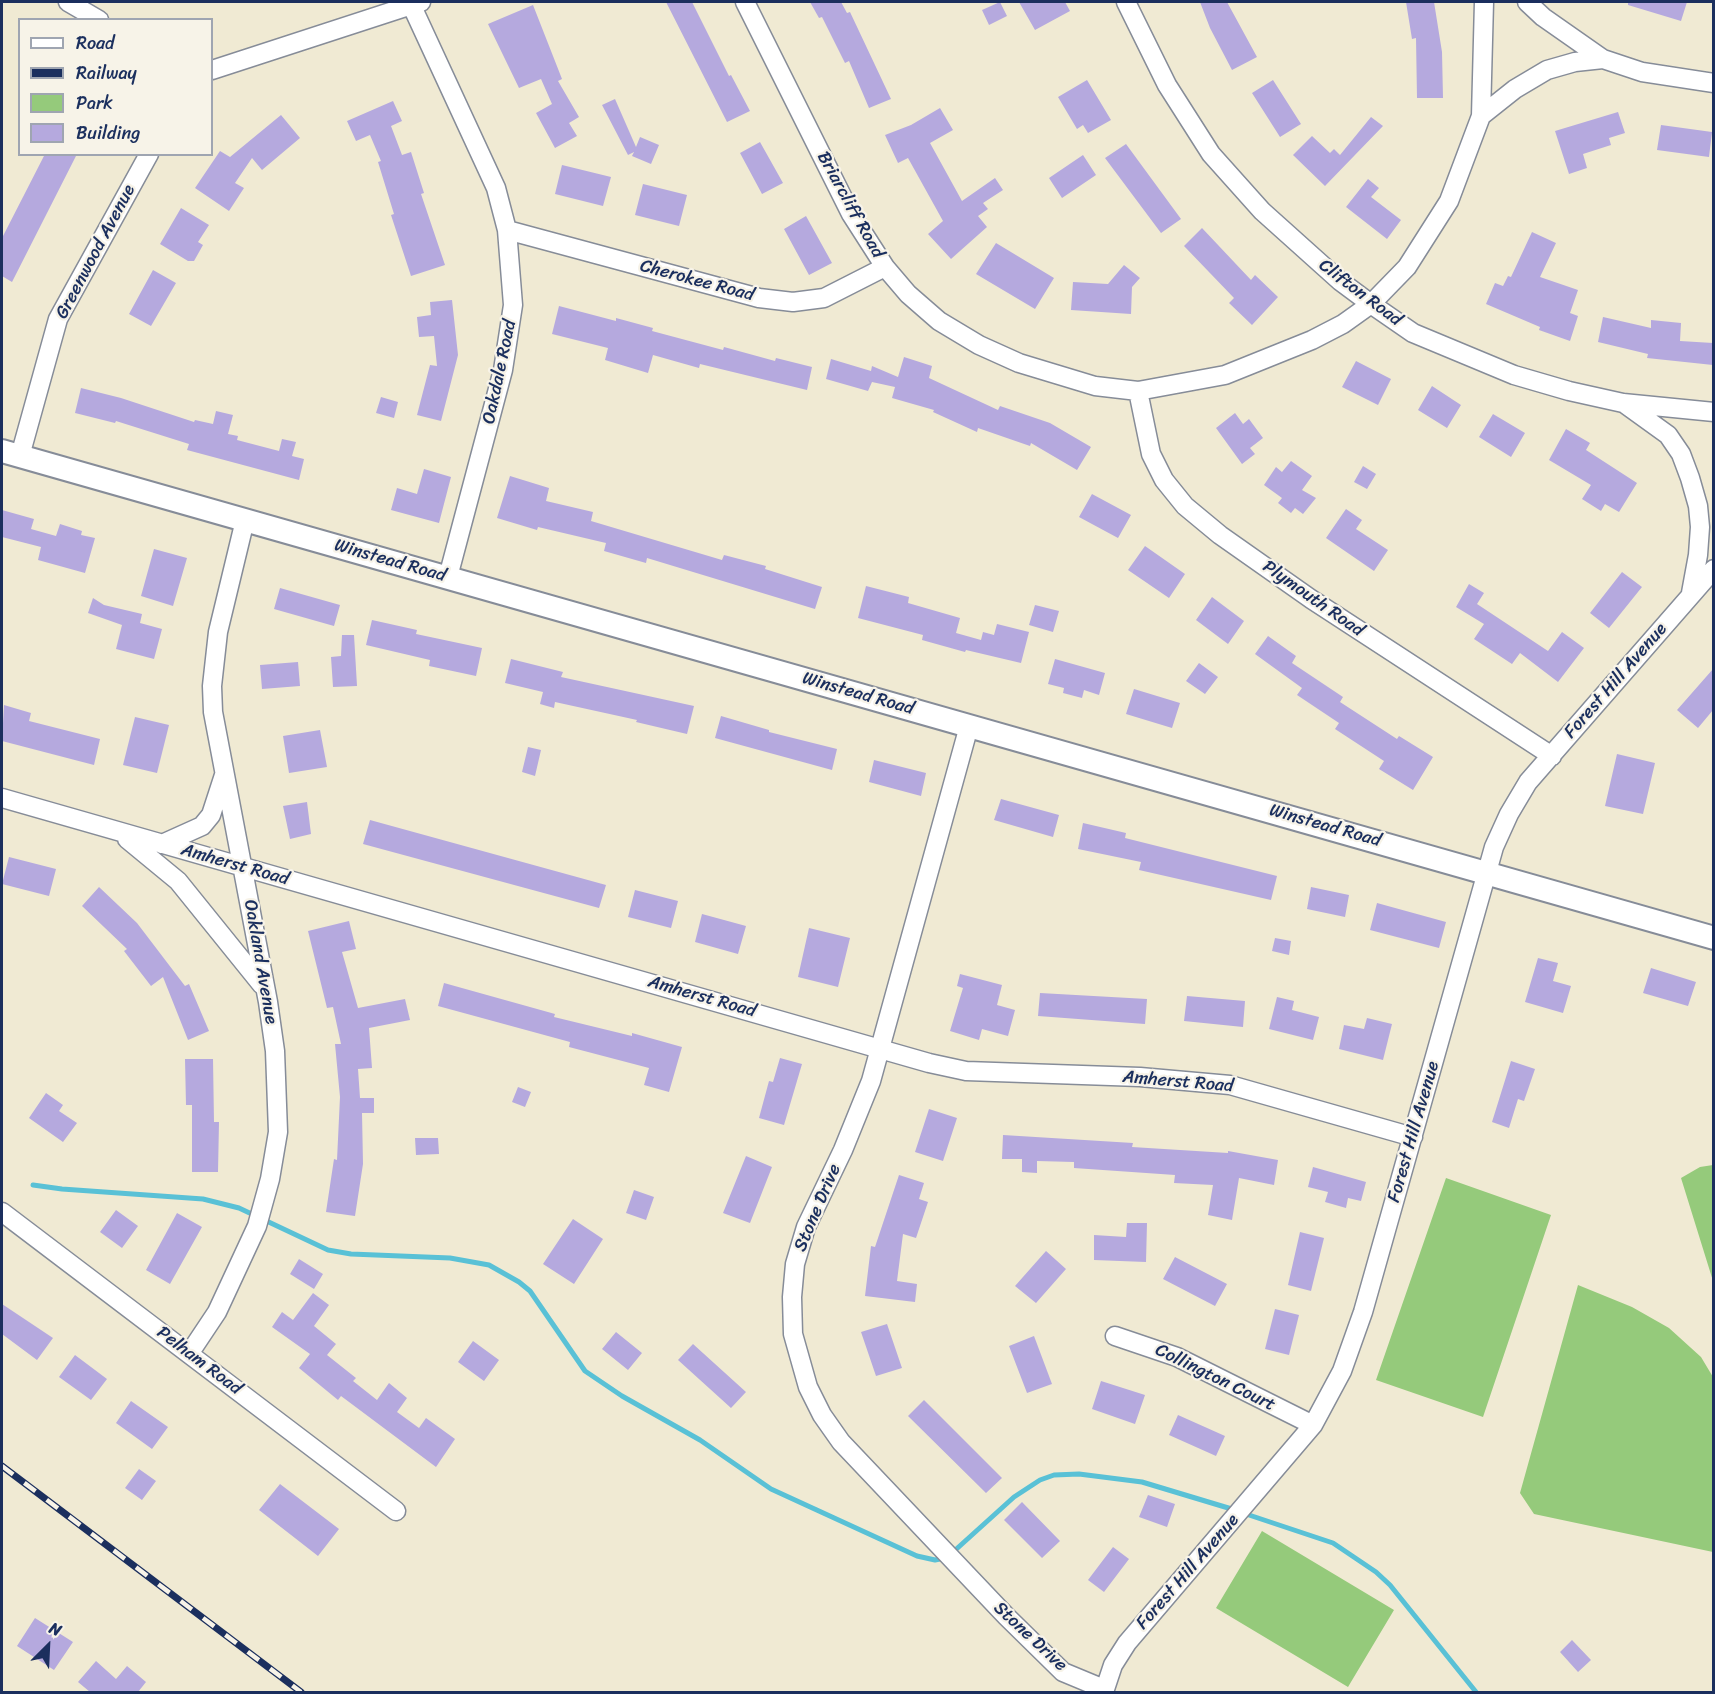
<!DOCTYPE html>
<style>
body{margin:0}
#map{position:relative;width:1715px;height:1694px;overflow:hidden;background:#f0ead3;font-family:Sriracha,sans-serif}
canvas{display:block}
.frame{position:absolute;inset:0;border:3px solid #1b2f5e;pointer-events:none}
.legend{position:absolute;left:18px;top:18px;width:195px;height:138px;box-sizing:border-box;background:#f7f3e8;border:2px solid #9fa5b1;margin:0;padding:8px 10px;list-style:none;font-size:18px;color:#1b2f5e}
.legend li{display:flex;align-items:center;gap:12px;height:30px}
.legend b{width:30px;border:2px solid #9fa5b1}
.north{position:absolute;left:18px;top:1616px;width:60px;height:60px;-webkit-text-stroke:4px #f7f3e8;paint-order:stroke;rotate:24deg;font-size:16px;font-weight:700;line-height:24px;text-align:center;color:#1b2f5e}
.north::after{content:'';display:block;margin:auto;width:21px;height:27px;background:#1b2f5e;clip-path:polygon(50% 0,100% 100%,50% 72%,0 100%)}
</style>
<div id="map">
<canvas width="1715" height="1694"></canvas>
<div class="frame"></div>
<ul class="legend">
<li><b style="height:8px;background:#fff"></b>Road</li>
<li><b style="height:8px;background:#1b2f5e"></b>Railway</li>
<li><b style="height:16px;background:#95ca7b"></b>Park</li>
<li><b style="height:16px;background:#b5a9de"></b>Building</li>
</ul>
<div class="north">N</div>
</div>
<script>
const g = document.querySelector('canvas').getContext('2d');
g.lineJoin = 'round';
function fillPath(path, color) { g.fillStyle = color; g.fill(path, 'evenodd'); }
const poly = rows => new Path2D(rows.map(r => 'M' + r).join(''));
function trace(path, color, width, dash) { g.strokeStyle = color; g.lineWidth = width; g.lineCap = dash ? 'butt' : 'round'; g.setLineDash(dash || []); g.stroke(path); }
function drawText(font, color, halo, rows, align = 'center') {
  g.font = font + ' Sriracha,sans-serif'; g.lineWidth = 4.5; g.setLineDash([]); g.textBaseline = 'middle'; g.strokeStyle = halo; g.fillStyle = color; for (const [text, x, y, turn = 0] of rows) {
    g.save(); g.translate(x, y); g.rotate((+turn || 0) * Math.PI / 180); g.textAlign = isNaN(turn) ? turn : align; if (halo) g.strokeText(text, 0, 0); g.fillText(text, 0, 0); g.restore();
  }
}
fillPath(poly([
 [1713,1165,1714,1165,1713,1281,1681,1178,1700,1167],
 [1446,1178,1551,1215,1483,1417,1376,1380],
 [1578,1285,1632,1307,1669,1328,1701,1357,1713,1377,1713,1552,1534,1514,1520,1493],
 [1262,1531,1394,1610,1348,1687,1216,1608]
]), '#95ca7b');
trace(poly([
 [33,1185,62,1189,203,1199,239,1208,328,1250,351,1254,450,1258,489,1265,519,1282,530,1291,585,1371,622,1396,700,1440,771,1489,917,1556,935,1560,945,1558],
 [1243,1513,1333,1543,1376,1572,1390,1585,1476,1692],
 [952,1553,1014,1497,1040,1480,1054,1475,1079,1474,1142,1482,1235,1510]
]), '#59c1d6', 5);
fillPath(poly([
 [666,2,692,2,729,76,731,75,750,111,727,122],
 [810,2,841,2,847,13,850,12,891,99,869,108,849,61,845,63,822,17,819,18],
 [1000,2,1007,16,989,25,982,10],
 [1019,2,1065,2,1070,11,1035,30],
 [1200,2,1227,2,1257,57,1232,70,1210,28],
 [1406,2,1434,2,1442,52,1443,98,1417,98,1416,38,1412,39],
 [1628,2,1687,2,1681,21,1628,5],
 [533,5,562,79,558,81,579,117,569,123,577,136,555,148,536,113,552,104,541,79,519,88,488,24],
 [1087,80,1111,120,1088,133,1083,125,1077,129,1058,97],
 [1273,80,1301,124,1280,137,1252,93],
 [615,99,636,147,640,137,659,145,651,164,632,156,634,152,628,155,602,105],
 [393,101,402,121,391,126,402,155,411,152,424,193,421,194,445,265,411,276,391,215,394,214,378,162,381,161,370,135,356,141,347,121],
 [940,108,953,130,930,143,962,201,995,178,1003,190,983,203,988,209,978,216,987,227,951,259,928,234,943,221,908,158,898,163,885,135,911,125],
 [1618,112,1625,133,1609,138,1611,145,1583,154,1587,168,1569,174,1555,131],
 [281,115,300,138,262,170,252,158,235,183,244,188,229,211,195,188,220,151,230,157],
 [1371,117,1383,126,1325,186,1293,155,1312,136,1330,153,1334,149,1340,155],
 [1661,125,1712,132,1709,157,1657,150],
 [760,142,783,183,762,194,740,153],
 [1126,144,1181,219,1161,233,1105,158],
 [45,154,77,154,12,282,2,276,2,238],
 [1083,155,1096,175,1062,198,1049,178],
 [562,165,611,177,603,206,555,194],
 [1368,179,1379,188,1371,197,1401,220,1387,239,1346,207],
 [643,184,687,195,679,226,635,215],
 [181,208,209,225,198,242,203,245,194,261,188,261,160,244],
 [806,216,832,263,809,275,784,229],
 [1202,228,1251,280,1255,275,1278,297,1252,325,1229,303,1234,298,1184,246],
 [1532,232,1556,243,1540,277,1578,290,1570,313,1578,316,1570,341,1539,330,1540,327,1486,304,1495,283,1503,286,1508,276,1511,277],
 [996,243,1054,278,1035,309,976,274],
 [1124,265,1140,278,1132,287,1131,314,1071,310,1073,282,1108,284],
 [153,270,176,283,151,326,129,314],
 [452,300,458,355,441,421,417,415,430,365,437,366,434,336,419,337,417,317,431,315,430,302],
 [559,306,616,321,616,318,653,328,652,331,723,350,724,347,775,361,776,358,812,367,807,390,700,364,699,368,653,355,648,373,605,360,608,348,552,334],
 [1603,317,1651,328,1651,320,1681,323,1680,341,1713,343,1713,365,1647,358,1648,354,1598,342],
 [904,357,932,366,929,378,998,410,1000,406,1050,423,1091,447,1077,470,1031,443,1030,446,978,428,977,432,933,412,934,410,892,398,895,387,872,382,868,391,826,379,831,359,871,371,872,366,898,377],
 [1356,361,1391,379,1378,405,1342,387],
 [1432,386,1461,405,1447,428,1418,410],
 [81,388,121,398,194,422,195,420,213,424,216,411,233,415,228,434,238,436,237,440,279,451,282,439,296,442,292,456,304,459,299,480,187,450,189,444,116,421,115,423,75,413],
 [381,397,398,402,394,418,376,413],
 [1235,413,1243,424,1249,419,1263,438,1250,448,1255,454,1242,464,1216,428],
 [1493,414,1525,433,1511,457,1479,437],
 [1566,429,1590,443,1586,450,1637,483,1619,512,1605,504,1601,511,1582,499,1591,485,1549,460],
 [1291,461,1312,476,1302,490,1316,498,1303,514,1295,508,1291,513,1278,503,1282,498,1264,485,1276,467,1282,472],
 [1363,466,1376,474,1367,489,1354,482],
 [424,469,451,477,439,523,391,510,397,488,417,494],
 [510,476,549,488,546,501,593,512,591,521,722,560,724,555,766,566,765,569,822,587,815,609,647,558,646,563,604,551,606,543,538,527,537,530,497,518],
 [1092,494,1131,515,1118,538,1079,517],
 [1346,509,1362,520,1356,529,1388,550,1374,571,1326,538],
 [2,510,34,519,31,529,56,536,60,524,82,531,81,535,95,538,85,573,38,560,41,547,2,537],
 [1145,546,1185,574,1169,598,1128,570],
 [154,549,187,558,173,606,141,596],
 [1622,572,1642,587,1609,628,1590,613],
 [1469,584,1484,593,1477,604,1548,651,1562,632,1584,648,1558,682,1520,653,1512,664,1474,639,1484,624,1456,607],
 [866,586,909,597,908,603,960,618,956,633,981,640,983,632,994,635,997,624,1029,632,1021,663,966,650,965,652,922,640,923,635,858,618],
 [280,588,340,605,334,626,274,609],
 [1212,597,1244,621,1228,644,1196,620],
 [93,598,104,605,142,614,140,623,162,629,154,659,116,649,122,625,88,613],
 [1035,605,1059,611,1053,632,1029,625],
 [372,620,417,630,416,634,482,648,476,676,429,666,430,660,366,645],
 [342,635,354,635,357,686,333,687,331,657,341,656],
 [1268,636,1296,656,1292,663,1343,697,1340,702,1397,739,1399,736,1433,757,1413,790,1379,769,1384,761,1335,729,1339,723,1297,695,1302,688,1255,654],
 [511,659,563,672,561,677,694,706,687,734,636,722,637,720,555,702,554,708,540,704,543,692,505,683],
 [1055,659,1105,673,1099,695,1084,690,1082,698,1063,693,1064,688,1048,684],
 [298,662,300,686,262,689,260,665],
 [1199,663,1218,677,1205,694,1186,681],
 [1713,669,1713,710,1698,728,1677,710],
 [1134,689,1180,703,1172,728,1126,714],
 [4,705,31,713,29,721,100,739,94,765,2,741],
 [721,716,769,730,769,732,837,749,832,770,715,738],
 [135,717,169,725,157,773,123,765],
 [320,730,327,767,289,773,283,736],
 [528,747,541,750,535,776,522,772],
 [1617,754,1655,763,1643,814,1605,806],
 [874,760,926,773,921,796,869,782],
 [1001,799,1059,815,1053,837,994,820],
 [307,802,311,834,290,839,283,806],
 [370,820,606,885,599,908,363,844],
 [1083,823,1126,833,1125,838,1277,876,1271,900,1139,870,1141,862,1078,849],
 [9,857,56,869,49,896,2,884],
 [99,887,137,923,185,986,189,984,209,1031,188,1040,163,977,151,986,124,951,127,949,82,906],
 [1311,887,1349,895,1345,917,1307,909],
 [635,890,678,901,671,928,628,917],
 [1377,903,1446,922,1439,948,1370,930],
 [702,914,746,926,738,954,695,942],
 [349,921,356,949,342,952,358,1008,405,999,410,1020,369,1028,372,1068,358,1069,360,1098,374,1098,374,1113,362,1113,363,1164,355,1216,326,1212,334,1159,337,1160,340,1097,335,1044,341,1044,333,1007,327,1008,308,931],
 [809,928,850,938,838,987,798,977],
 [1275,938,1291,941,1289,955,1272,951],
 [1538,958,1558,963,1553,981,1571,986,1563,1013,1525,1002],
 [1651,968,1696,982,1688,1006,1643,993],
 [960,974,1002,985,997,1005,1015,1010,1008,1036,982,1029,979,1040,950,1031,963,988,957,986],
 [444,983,555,1014,554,1017,632,1036,632,1033,682,1047,669,1092,644,1085,649,1068,569,1047,570,1042,438,1006],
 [1040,993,1147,999,1145,1024,1038,1016],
 [1187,996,1245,1001,1243,1027,1184,1021],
 [1277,997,1294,1001,1292,1010,1319,1017,1313,1040,1269,1029],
 [1367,1018,1392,1024,1383,1060,1339,1049,1344,1025,1364,1029],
 [780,1058,802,1064,784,1125,759,1118,769,1081,773,1082],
 [185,1059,213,1059,214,1122,219,1122,218,1172,192,1172,192,1105,186,1105],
 [1511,1061,1535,1069,1524,1101,1518,1099,1509,1128,1492,1122],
 [518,1087,531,1092,525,1107,512,1102],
 [46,1093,63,1105,59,1111,77,1123,63,1142,29,1118],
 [929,1109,957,1118,943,1161,915,1152],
 [1003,1135,1133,1143,1132,1147,1228,1153,1228,1151,1278,1160,1274,1185,1239,1178,1232,1220,1208,1215,1213,1185,1174,1183,1175,1175,1074,1168,1074,1162,1037,1161,1037,1173,1022,1172,1022,1159,1002,1159],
 [415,1138,438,1138,439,1154,416,1155],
 [746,1156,772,1167,750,1223,723,1213],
 [1313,1167,1366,1182,1361,1201,1348,1198,1346,1208,1325,1202,1328,1192,1308,1187],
 [899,1175,924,1183,919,1199,928,1202,916,1238,903,1234,897,1281,917,1284,915,1302,865,1296,871,1246,875,1247],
 [634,1190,654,1197,646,1220,626,1213],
 [116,1210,138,1226,122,1248,100,1232],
 [177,1213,202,1227,170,1284,146,1270],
 [573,1219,603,1239,574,1284,543,1264],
 [1127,1223,1147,1223,1146,1262,1094,1260,1094,1235,1126,1237],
 [1300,1232,1324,1238,1311,1291,1288,1285],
 [1046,1251,1066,1269,1036,1303,1015,1286],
 [1175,1257,1227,1284,1215,1306,1163,1279],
 [299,1259,323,1274,314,1289,290,1274],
 [313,1293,329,1305,314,1326,336,1344,327,1355,356,1378,353,1381,377,1400,389,1383,407,1398,397,1412,419,1428,426,1418,455,1439,436,1467,341,1396,338,1400,299,1368,310,1354,272,1327,282,1312,293,1320],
 [2,1304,53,1338,37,1360,2,1334],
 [1275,1309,1299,1315,1289,1355,1265,1349],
 [887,1324,902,1368,876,1376,861,1332],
 [616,1332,642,1353,628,1370,602,1349],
 [1034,1336,1052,1384,1027,1393,1009,1346],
 [473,1341,499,1360,484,1381,458,1362],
 [693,1344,746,1392,731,1408,678,1360],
 [75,1355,107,1379,91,1400,59,1377],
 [1101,1381,1145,1395,1135,1424,1092,1409],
 [924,1400,1002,1478,986,1493,908,1416],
 [131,1401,168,1427,152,1449,116,1423],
 [1178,1415,1225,1436,1216,1456,1169,1435],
 [139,1469,156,1481,142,1500,125,1488],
 [280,1484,339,1529,318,1556,259,1510],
 [1148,1495,1175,1504,1167,1527,1139,1517],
 [1022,1502,1060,1541,1042,1558,1004,1520],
 [1113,1547,1129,1559,1104,1592,1088,1580],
 [35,1618,73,1642,54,1670,17,1646],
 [1572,1640,1591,1660,1578,1672,1560,1652],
 [96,1661,116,1679,127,1666,146,1682,138,1692,90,1692,78,1682]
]), '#b5a9de');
const minor = poly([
 [68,2,99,20],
 [410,2,496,188,507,230,513,305,503,370,448,577],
 [745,2,851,214,885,267,908,294,939,321,979,345,1019,363,1095,386,1138,391,1225,375,1312,340,1343,324,1371,304,1407,267,1449,201,1481,116,1484,2],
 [1126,2,1167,85,1211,154,1262,211,1340,281,1371,304,1413,333,1514,375,1569,391,1623,403,1714,412],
 [1527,2,1543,17,1603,59,1642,72,1714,83],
 [212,70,421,2],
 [1481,116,1515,89,1547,70,1575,62,1603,59],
 [507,230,759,298,793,302,824,298,885,267],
 [1138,391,1151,454,1164,480,1185,506,1220,535,1311,599,1552,756],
 [1625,404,1668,435,1681,454,1690,478,1698,506,1700,527,1698,555,1691,593],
 [20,456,58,319,149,154],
 [969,726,871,1081,843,1150,806,1227,795,1264,792,1297,793,1334,808,1387,822,1415,841,1442,1006,1616,1063,1672,1104,1689],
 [2,798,929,1063,966,1071,1140,1077,1230,1085,1413,1137],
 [127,839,178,881,262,985],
 [162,844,202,826,211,815,224,775],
 [2,1212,396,1511],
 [1115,1336,1177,1357,1313,1425],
 [189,1354,217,1312,257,1226,270,1179,278,1132,275,1051,268,1002,213,712,212,686,218,632,245,520],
 [1104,1692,1113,1665,1127,1643,1313,1425,1342,1371,1363,1312,1494,847,1509,814,1528,782,1714,569]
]);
const tertiary = poly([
 [2,451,1714,938]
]);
trace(minor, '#868c98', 21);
trace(tertiary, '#868c98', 26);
trace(minor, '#fff', 18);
trace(tertiary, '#fff', 22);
const rail = poly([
 [2,1466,301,1692]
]);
trace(rail, '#1b2f5e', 7);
trace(rail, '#f7f3e8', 4.5, [14]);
drawText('18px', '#1b2f5e', '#f7f3e8', [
 ["Briarcliff Road",850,205,61],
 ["Greenwood Avenue",96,252,-62],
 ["Cherokee Road",697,281,15],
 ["Clifton Road",1360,293,37],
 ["Oakdale Road",500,372,-78],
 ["Winstead Road",390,561,16],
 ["Plymouth Road",1313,599,35],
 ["Forest Hill Avenue",1616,681,-49],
 ["Winstead Road",858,694,16],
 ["Winstead Road",1325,826,16],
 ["Amherst Road",235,865,16],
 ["Oakland Avenue",260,962,80],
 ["Amherst Road",702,997,16],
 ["Amherst Road",1178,1082,5],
 ["Forest Hill Avenue",1414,1132,-74],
 ["Stone Drive",818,1208,-67],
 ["Pelham Road",199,1361,37],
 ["Collington Court",1215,1378,26],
 ["Forest Hill Avenue",1188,1572,-49],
 ["Stone Drive",1030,1637,43]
]);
</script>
